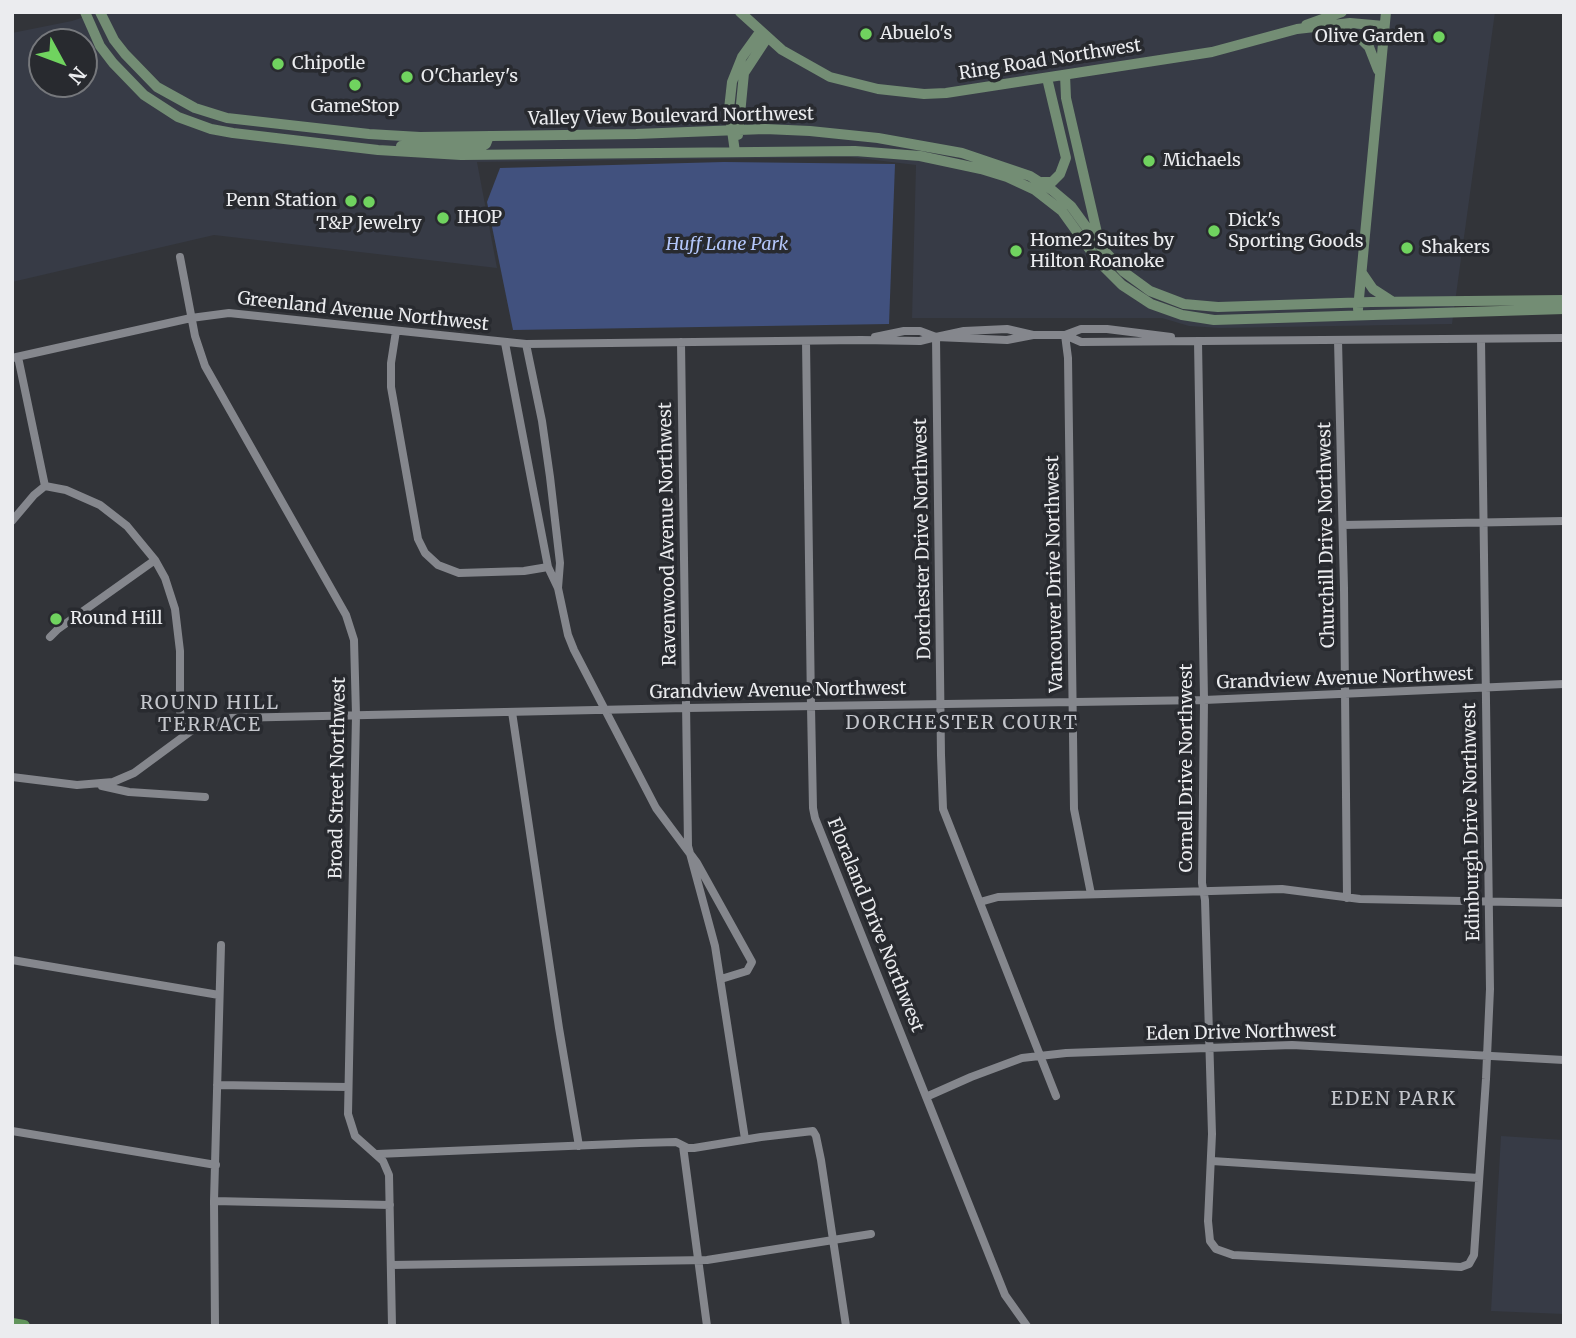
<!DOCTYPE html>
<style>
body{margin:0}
#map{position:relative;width:1576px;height:1338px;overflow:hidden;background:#323439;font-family:Merriweather,serif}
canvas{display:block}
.frame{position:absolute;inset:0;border:14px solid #ebecef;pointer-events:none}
.north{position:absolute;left:28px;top:28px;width:70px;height:70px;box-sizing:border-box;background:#282a2f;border:2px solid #76787c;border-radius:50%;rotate:131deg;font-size:19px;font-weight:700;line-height:28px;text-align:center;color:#ebecef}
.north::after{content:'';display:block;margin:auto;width:24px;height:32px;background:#70d35f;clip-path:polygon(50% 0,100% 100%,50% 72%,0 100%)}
</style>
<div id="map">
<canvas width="1576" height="1338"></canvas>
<div class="frame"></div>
<div class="north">N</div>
</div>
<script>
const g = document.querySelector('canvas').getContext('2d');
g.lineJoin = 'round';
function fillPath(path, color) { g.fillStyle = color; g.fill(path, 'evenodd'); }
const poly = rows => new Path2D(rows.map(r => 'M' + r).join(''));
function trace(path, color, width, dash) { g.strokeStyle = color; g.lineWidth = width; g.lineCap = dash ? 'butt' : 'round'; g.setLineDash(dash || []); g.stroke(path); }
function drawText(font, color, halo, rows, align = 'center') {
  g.font = font + ' Merriweather,serif'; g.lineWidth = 7; g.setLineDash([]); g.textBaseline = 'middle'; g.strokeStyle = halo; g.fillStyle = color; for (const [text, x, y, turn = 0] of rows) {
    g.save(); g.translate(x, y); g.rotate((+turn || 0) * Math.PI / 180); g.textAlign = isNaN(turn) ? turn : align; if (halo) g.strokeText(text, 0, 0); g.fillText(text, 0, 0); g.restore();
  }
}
fillPath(poly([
 [99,12,1495,12,1452,324,1220,328,1189,326,1162,318,912,318,916,165,850,157,477,162,497,268,214,235,12,282,12,33,72,21],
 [42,42,84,42,84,84,42,84],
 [1501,1136,1564,1140,1564,1314,1491,1311]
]), '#373b46');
fillPath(poly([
 [724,162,895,164,889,324,513,330,487,202,500,168]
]), '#41517e');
trace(poly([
 [180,257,195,336,205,366,346,615,354,640,356,715,348,1114,355,1136,383,1161,389,1175,392,1326],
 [396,331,391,363,391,387,418,539,425,553,438,565,459,573,524,571,548,567],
 [1065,335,1068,358,1074,809,1091,894],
 [1065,335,1081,329,1107,329,1171,337],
 [875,337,904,331,920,331,936,337,964,331,1007,329,1033,335,1065,335,1081,342,1564,338],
 [936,337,941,755,943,809,1056,1096],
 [1338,340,1344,588,1347,898],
 [806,341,811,707,813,808,815,818,1005,1295,1027,1326],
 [1198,341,1204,700,1202,883,1205,900,1212,1134,1208,1221,1210,1241,1216,1249,1233,1255,1461,1267,1469,1264,1474,1255,1486,1079,1490,989,1481,339],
 [681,342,688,846,715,946,745,1139],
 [505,343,548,567,558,588,568,635,574,650,656,808,697,863,752,962,747,971,721,979],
 [526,344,542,421,550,477,560,563,558,588],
 [18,357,45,486],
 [12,358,191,318,229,313,526,344,861,340,920,341,936,337,1007,340,1033,335],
 [45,486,66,490,100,505,127,526,155,560,165,578,175,609,180,651,180,711,184,734],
 [12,521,34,495,45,486],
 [1343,525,1564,521],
 [50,637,58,629,155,560],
 [512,712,559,1028,579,1146],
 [12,777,77,785,113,782,134,773,191,731,231,718,687,708,1204,700,1564,684],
 [102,786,129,792,205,797],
 [980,902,998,897,1282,889,1360,899,1564,903],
 [12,960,219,995],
 [217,1085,348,1087],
 [926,1097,971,1077,1022,1058,1066,1053,1292,1045,1564,1060],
 [12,1131,216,1165],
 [683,1146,707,1326],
 [377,1154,640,1143,676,1142,688,1148,694,1148,761,1137,813,1131,816,1136,821,1160,846,1326],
 [1212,1161,1479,1178],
 [214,1201,390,1205],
 [391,1265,707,1260,871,1234],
 [215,1326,214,1201,221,945]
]), '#85878d', 8);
trace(poly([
 [85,12,100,46,113,63,144,95,178,117,211,129,233,133,378,150,461,155,855,151,920,156,981,169,1007,177,1035,190,1062,211,1098,261,1122,285,1151,304,1182,315,1214,320,1564,309],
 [100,12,114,40,125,54,157,87,195,108,227,118,369,134,420,137,636,134,765,129,810,131,878,138,962,153,1030,176,1052,190,1071,206,1100,246,1124,272,1150,291,1184,304,1218,307,1371,302,1564,300],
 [740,12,782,50,830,77,878,89,924,94,946,93,1212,52,1297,29,1350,23,1384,26],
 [1306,25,1342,12],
 [1325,31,1349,33,1358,36,1369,47,1378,70],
 [1065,75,1066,98,1098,237],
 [738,135,744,73,767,38],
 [401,146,482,146,486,144,489,136],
 [735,152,729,109,732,82,742,57,760,32],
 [1042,182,1052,182,1060,174,1066,158,1047,78],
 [1362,273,1373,289,1390,300],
 [1358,309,1386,12]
]), '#738d74', 10);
trace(poly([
 [12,1324,24,1326]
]), '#61945b', 12);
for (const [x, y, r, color] of [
 [866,34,7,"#70d35f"],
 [1439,37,7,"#70d35f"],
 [278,64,7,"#70d35f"],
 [407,77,7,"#70d35f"],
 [355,85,7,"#70d35f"],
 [1149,161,7,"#70d35f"],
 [351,201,7,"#70d35f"],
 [369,202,7,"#70d35f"],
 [443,218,7,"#70d35f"],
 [1214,231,7,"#70d35f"],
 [1407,248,7,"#70d35f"],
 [1016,251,7,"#70d35f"],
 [56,619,7,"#70d35f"]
]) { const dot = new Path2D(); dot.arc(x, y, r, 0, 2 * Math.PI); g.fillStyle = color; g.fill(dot); trace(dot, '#282a2f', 2.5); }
drawText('18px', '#ebecef', '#282a2f', [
 ["Abuelo's",880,34],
 ["Olive Garden",1425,37,"right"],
 ["Chipotle",292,64],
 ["O'Charley's",421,77],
 ["GameStop",355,107,"center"],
 ["Michaels",1163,161],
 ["Penn Station",337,201,"right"],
 ["IHOP",457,218],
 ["Dick's",1228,221],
 ["Sporting Goods",1228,242],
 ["T&P Jewelry",369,224,"center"],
 ["Home2 Suites by",1030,241],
 ["Hilton Roanoke",1030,262],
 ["Shakers",1421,248],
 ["Round Hill",70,619]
], 'left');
drawText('18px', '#ebecef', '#282a2f', [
 ["Ring Road Northwest",1050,60,-9],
 ["Valley View Boulevard Northwest",671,117,-1],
 ["Greenland Avenue Northwest",363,312,6],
 ["Ravenwood Avenue Northwest",668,534,-91],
 ["Churchill Drive Northwest",1327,535,-91],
 ["Dorchester Drive Northwest",923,539,-91],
 ["Vancouver Drive Northwest",1055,574,-91],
 ["Grandview Avenue Northwest",1345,679,-2],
 ["Grandview Avenue Northwest",778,691,-1],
 ["Cornell Drive Northwest",1187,768,-90],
 ["Broad Street Northwest",338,778,-89],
 ["Edinburgh Drive Northwest",1472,822,-91],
 ["Floraland Drive Northwest",875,925,68],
 ["Eden Drive Northwest",1241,1033,-1]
]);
drawText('italic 18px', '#b3c6fa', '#282a2f', [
 ["Huff Lane Park",727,245]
]);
g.letterSpacing = '2px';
drawText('19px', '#c4c6cc', '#282a2f', [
 ["ROUND HILL",210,704],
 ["TERRACE",210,726],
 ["DORCHESTER COURT",962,724],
 ["EDEN PARK",1394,1100]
]);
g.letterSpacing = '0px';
</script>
